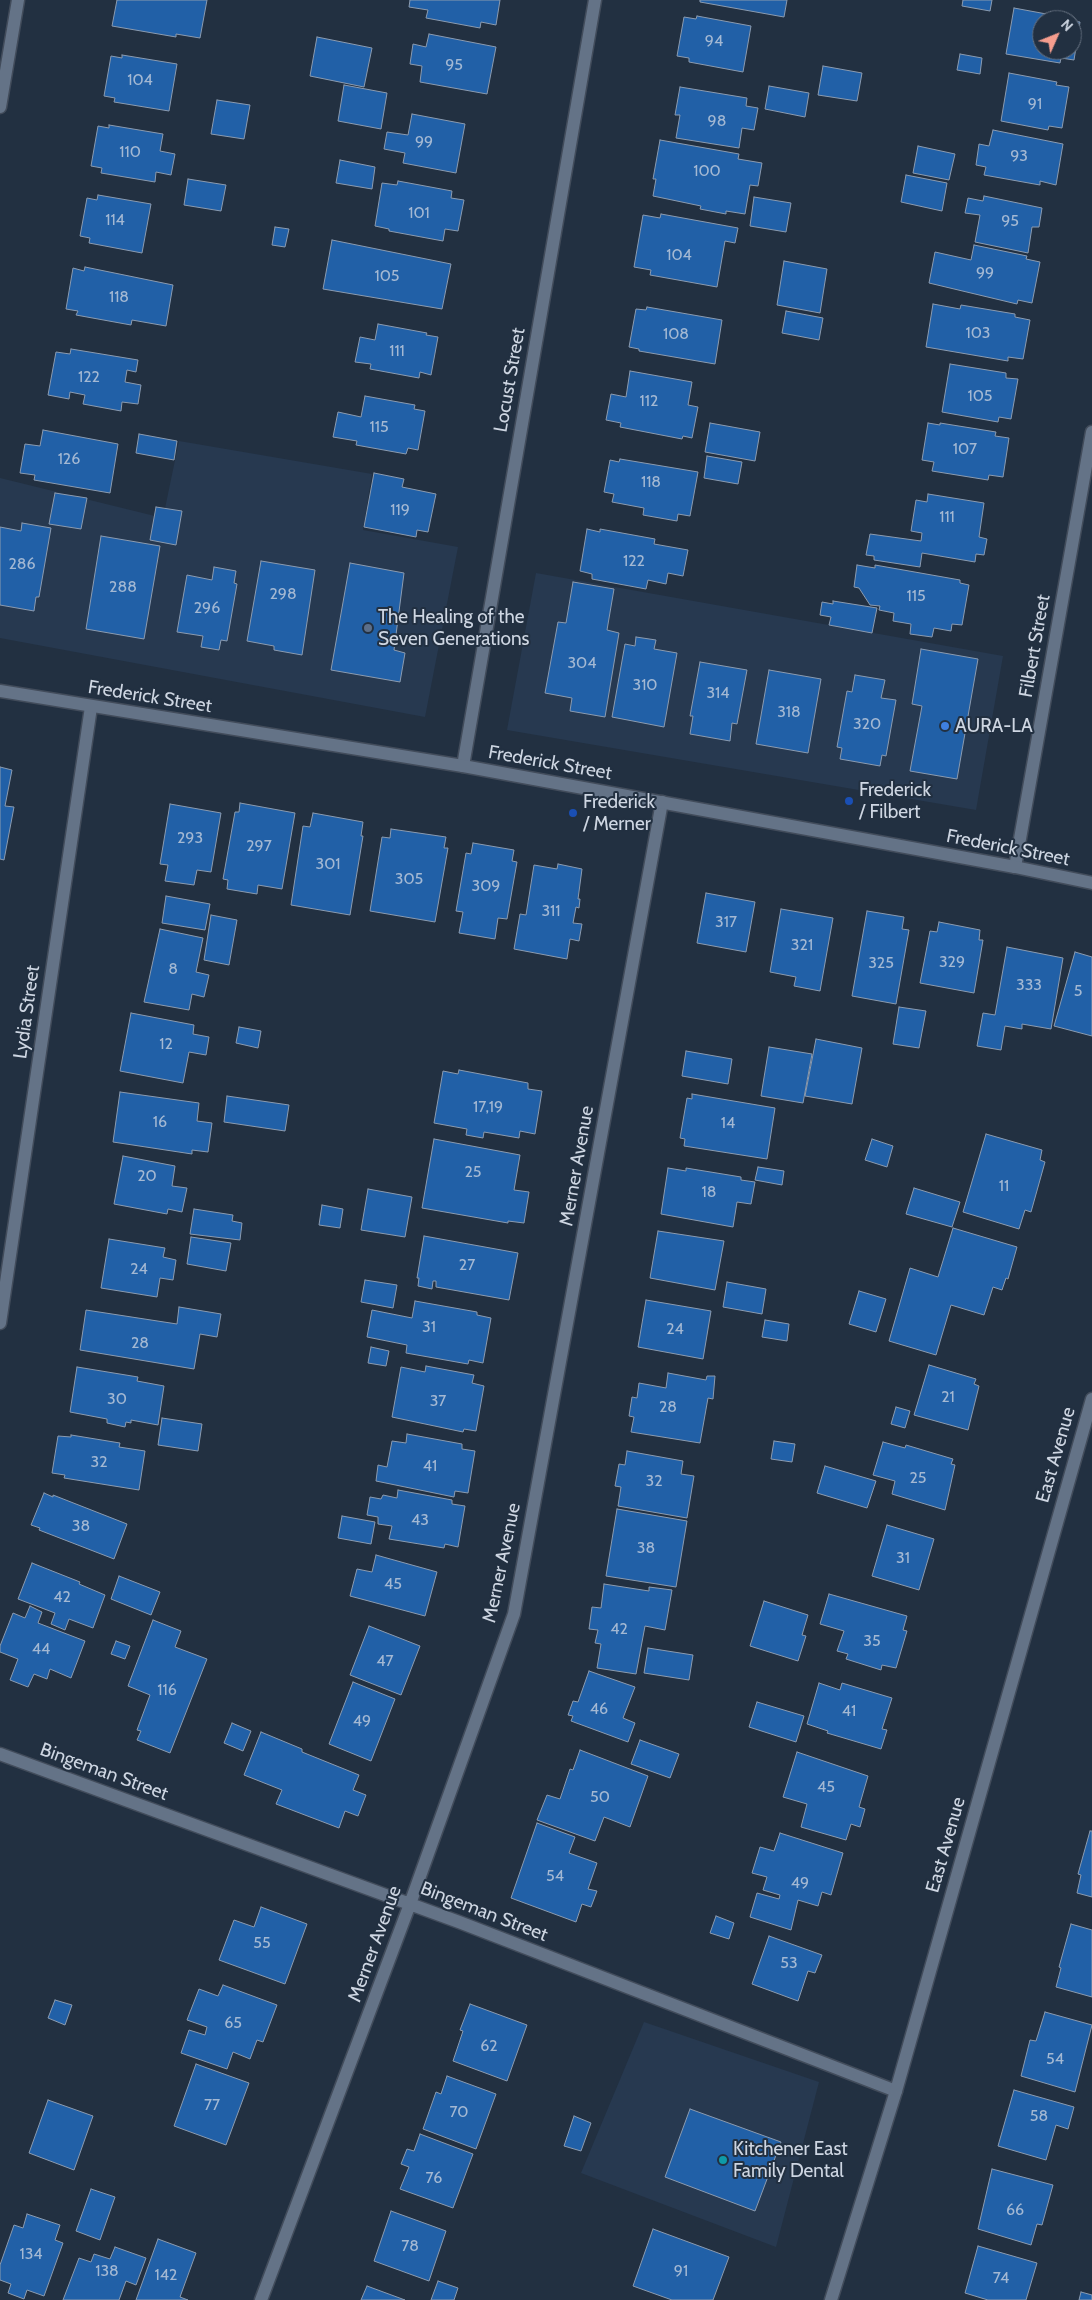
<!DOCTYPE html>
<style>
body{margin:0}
#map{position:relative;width:1092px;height:2300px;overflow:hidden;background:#223041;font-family:Cabin,sans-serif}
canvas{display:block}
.north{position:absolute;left:1032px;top:10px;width:50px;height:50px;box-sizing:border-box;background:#223041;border:1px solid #677281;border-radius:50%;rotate:46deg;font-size:14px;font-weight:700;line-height:20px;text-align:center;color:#ced6e2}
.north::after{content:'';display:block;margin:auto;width:18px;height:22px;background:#f59d8e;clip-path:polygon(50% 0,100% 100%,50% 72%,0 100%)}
</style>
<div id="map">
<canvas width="1092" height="2300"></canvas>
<div class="north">N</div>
</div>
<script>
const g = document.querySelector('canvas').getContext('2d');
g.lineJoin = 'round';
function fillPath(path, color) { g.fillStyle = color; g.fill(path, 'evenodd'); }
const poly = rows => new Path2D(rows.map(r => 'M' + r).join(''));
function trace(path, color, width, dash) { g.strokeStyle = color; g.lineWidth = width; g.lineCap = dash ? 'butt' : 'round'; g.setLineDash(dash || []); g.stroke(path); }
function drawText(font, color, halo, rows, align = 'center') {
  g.font = font + ' Cabin,sans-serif'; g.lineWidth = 4; g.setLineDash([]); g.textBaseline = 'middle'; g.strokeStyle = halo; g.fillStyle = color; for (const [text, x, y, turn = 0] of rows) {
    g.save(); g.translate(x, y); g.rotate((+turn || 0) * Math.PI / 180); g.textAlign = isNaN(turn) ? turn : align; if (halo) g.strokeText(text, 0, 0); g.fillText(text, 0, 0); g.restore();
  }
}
fillPath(poly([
 [179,441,372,474,363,530,458,547,425,717,0,638,0,478,163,518],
 [536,573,1003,656,976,810,507,730],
 [644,2022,819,2082,776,2247,581,2173]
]), '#273950');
const building = poly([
 [117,0,207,0,200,38,176,34,176,37,112,26,117,0],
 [410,0,500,0,496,25,481,22,480,28,426,18,428,10,409,7,410,0],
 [700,0,787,0,784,17,700,2,700,0],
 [963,0,992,0,990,11,962,6,963,0],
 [1014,8,1068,18,1068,20,1042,20,1042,50,1072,50,1072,21,1080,22,1074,60,1061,58,1060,63,1006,54,1014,8],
 [697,16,751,26,743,72,689,62,689,58,677,56,684,17,696,19,697,16],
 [429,34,496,47,487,94,420,82,422,66,410,64,413,44,426,47,429,34],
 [317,37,372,48,364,87,310,76,317,37],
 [960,54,982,58,980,74,957,70,960,54],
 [122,55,177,64,169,111,114,102,115,98,104,96,111,56,122,58,122,55],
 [823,66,862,73,857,101,818,95,823,66],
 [1009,73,1057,82,1056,85,1069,87,1062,128,1049,126,1048,130,1001,121,1009,73],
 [344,85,387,93,381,129,338,121,344,85],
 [769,86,809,93,805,117,765,109,769,86],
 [680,87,747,98,746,106,758,108,754,130,742,128,739,148,676,138,680,115,675,115,680,87],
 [217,100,250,105,244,139,211,134,217,100],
 [412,114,465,124,456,173,403,163,405,153,384,149,387,132,408,135,412,114],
 [109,125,163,134,160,151,175,154,171,175,156,172,155,182,101,173,102,168,91,166,98,126,109,128,109,125],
 [993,130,1063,144,1056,185,1040,181,1040,185,984,175,986,167,976,165,979,144,989,146,993,130],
 [660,140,739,154,738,159,762,163,758,186,750,185,745,214,726,211,726,214,700,209,701,206,653,196,656,179,653,179,660,140],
 [918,146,955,154,949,180,913,173,918,146],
 [340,160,375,167,372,189,336,183,340,160],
 [906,175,947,183,942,211,901,202,906,175],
 [188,179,226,185,221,211,184,205,188,179],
 [398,181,452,191,451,198,464,200,458,231,445,229,443,241,389,231,389,229,375,226,382,183,397,185,398,181],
 [98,195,151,204,142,253,89,243,90,238,80,236,87,198,97,200,98,195],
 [984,196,1042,208,1039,227,1032,227,1028,253,975,242,980,215,965,213,968,198,983,201,984,196],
 [754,197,791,203,786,232,750,226,754,197],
 [661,214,738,228,735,243,725,241,717,287,650,275,651,270,634,267,643,215,660,218,661,214],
 [275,227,289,229,285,247,272,245,275,227],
 [332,240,451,264,442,309,323,289,332,240],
 [974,245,1027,256,1026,259,1040,262,1032,303,1018,300,1017,304,929,283,935,252,971,260,974,245],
 [784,261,827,269,820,313,777,305,784,261],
 [85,267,173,285,166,326,132,320,131,325,76,315,78,311,66,309,73,268,84,271,85,267],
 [933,304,960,309,961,305,1015,314,1015,317,1030,320,1023,359,1008,357,1008,361,926,347,933,304],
 [647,307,722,320,715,364,639,351,639,349,629,347,636,309,646,310,647,307],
 [786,311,823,318,819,340,782,333,786,311],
 [378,324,427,333,426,335,438,337,431,375,420,372,419,378,370,369,371,364,355,362,360,337,375,340,378,324],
 [71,349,138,360,136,372,127,370,125,382,141,385,138,404,122,402,121,411,83,404,85,395,70,392,69,399,48,395,56,352,70,354,71,349],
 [950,364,1006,373,1006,378,1018,379,1011,419,999,417,998,422,942,412,950,364],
 [630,371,692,382,688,405,698,407,692,438,683,436,682,439,620,427,621,423,606,420,611,394,626,397,630,371],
 [365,396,415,405,414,409,425,411,418,450,408,448,406,454,356,445,357,441,333,437,338,412,361,417,365,396],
 [710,423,760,432,755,461,705,452,710,423],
 [928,423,940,425,940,423,996,432,995,436,1009,438,1003,477,989,475,988,480,932,471,934,462,922,460,928,423],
 [43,430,118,444,110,493,34,480,35,475,20,473,25,444,40,446,43,430],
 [139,434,177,441,174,460,136,453,139,434],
 [707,456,742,462,738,484,704,478,707,456],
 [620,459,698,472,690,516,678,514,677,521,643,515,644,508,612,502,614,494,604,492,610,460,619,462,620,459],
 [374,473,404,479,402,487,436,494,428,532,417,530,416,537,364,527,374,473],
 [55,493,87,498,81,529,49,524,55,493],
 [928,494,984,503,979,537,987,539,984,555,976,554,975,562,922,553,920,567,874,560,874,556,866,555,870,534,921,541,922,533,911,531,916,500,927,502,928,494],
 [156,507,182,511,176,545,150,540,156,507],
 [22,523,51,528,39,597,36,597,34,611,0,605,0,527,21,531,22,523],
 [587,529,600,532,600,529,655,539,654,544,688,550,683,576,668,573,666,584,648,580,646,589,592,579,592,574,580,571,587,529],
 [101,536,160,546,144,639,86,629,101,536],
 [261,561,315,570,302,655,274,650,274,646,247,641,261,561],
 [350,563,404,573,394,650,405,653,400,682,331,670,350,563],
 [857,565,875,568,875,565,960,580,960,583,969,585,962,625,952,624,951,631,934,628,932,637,910,634,911,624,893,621,894,613,879,610,880,606,870,605,859,588,854,587,857,565],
 [214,567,236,571,234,583,237,584,227,641,221,640,219,650,201,647,203,636,177,632,187,575,212,580,214,567],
 [573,582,614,589,607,630,619,633,605,717,570,711,572,698,545,693,558,622,566,623,573,582],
 [833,601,877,608,872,633,829,625,831,617,820,615,822,602,833,604,833,601],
 [636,637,656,640,654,649,677,653,664,727,612,717,625,644,635,646,636,637],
 [921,649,978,659,957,779,910,771,922,706,912,704,921,649],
 [700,662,747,670,737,724,732,723,730,741,690,734,693,716,690,716,700,662],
 [769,670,821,679,808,753,756,744,769,670],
 [855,675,885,680,881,698,896,700,886,756,882,755,880,766,840,759,842,748,837,747,847,691,852,692,855,675],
 [0,767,12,770,5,806,14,807,4,860,0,859,0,767],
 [240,803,295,813,282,889,258,885,257,894,227,889,228,880,223,879,235,812,239,812,240,803],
 [170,804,221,813,211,872,197,870,194,885,165,881,168,865,160,864,170,804],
 [313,813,363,822,361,836,363,836,350,915,291,905,303,826,310,827,313,813],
 [391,829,446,837,444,848,448,848,435,922,370,911,382,837,390,838,391,829],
 [473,843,514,850,512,861,517,862,507,919,498,918,495,939,459,933,463,912,456,911,466,853,471,854,473,843],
 [558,864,582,869,578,899,580,899,579,908,576,907,573,923,582,924,579,941,570,939,567,959,514,949,520,914,526,915,534,865,557,869,558,864],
 [706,893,755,902,746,952,697,943,706,893],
 [166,896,210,904,205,930,162,923,166,896],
 [781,909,833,918,820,991,794,986,796,977,770,972,781,909],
 [867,911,904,917,902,929,909,930,896,1004,852,996,867,911],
 [211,915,237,920,229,965,204,960,211,915],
 [939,922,980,930,979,940,983,940,974,993,920,983,930,931,937,932,939,922],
 [160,929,203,938,196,972,209,975,204,997,192,994,189,1010,144,1002,160,929],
 [1007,947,1063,958,1051,1029,1022,1024,1022,1029,1005,1026,1001,1050,977,1046,983,1013,995,1015,1007,947],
 [1075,952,1092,957,1092,1036,1054,1026,1075,952],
 [899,1007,926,1011,919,1048,893,1044,899,1007],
 [131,1013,194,1025,193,1034,209,1037,206,1055,189,1052,183,1083,120,1071,131,1013],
 [239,1027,261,1031,258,1048,236,1043,239,1027],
 [816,1039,862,1048,852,1104,805,1096,816,1039],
 [769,1047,812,1054,803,1103,761,1096,769,1047],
 [686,1051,732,1059,728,1084,682,1076,686,1051],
 [459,1070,528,1083,528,1089,542,1091,535,1134,520,1131,519,1138,484,1132,483,1138,466,1135,467,1129,434,1123,443,1071,458,1074,459,1070],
 [120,1092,199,1103,197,1121,212,1123,208,1152,192,1150,192,1154,113,1142,120,1092],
 [692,1094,775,1108,767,1159,684,1146,685,1139,680,1138,687,1098,692,1099,692,1094],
 [227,1096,289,1105,285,1131,224,1122,227,1096],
 [986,1134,1042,1150,1040,1160,1045,1162,1031,1212,1025,1210,1019,1229,963,1212,986,1134],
 [434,1139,520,1155,514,1190,529,1192,524,1223,508,1221,508,1223,422,1208,434,1139],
 [872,1139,893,1146,887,1167,865,1160,872,1139],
 [123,1156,175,1166,172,1186,187,1188,182,1212,168,1209,167,1214,114,1204,123,1156],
 [758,1167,784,1171,782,1185,755,1180,758,1167],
 [668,1168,686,1171,686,1168,741,1177,741,1180,755,1182,751,1204,737,1202,733,1227,661,1214,668,1168],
 [914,1188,960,1202,952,1227,906,1214,914,1188],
 [368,1189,412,1197,405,1237,361,1230,368,1189],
 [322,1205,343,1209,340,1228,319,1225,322,1205],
 [194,1209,233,1215,232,1221,242,1223,240,1240,190,1234,194,1209],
 [953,1228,1017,1247,1008,1279,1006,1278,1002,1290,993,1287,984,1315,951,1305,936,1355,889,1341,910,1268,938,1277,953,1228],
 [658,1231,724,1241,715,1290,650,1278,658,1231],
 [424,1236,518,1253,509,1300,436,1287,436,1281,433,1281,432,1289,418,1286,419,1278,417,1278,424,1236],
 [191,1237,231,1243,226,1271,187,1264,191,1237],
 [109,1239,165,1248,163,1257,176,1260,173,1280,160,1278,157,1297,101,1288,109,1239],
 [365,1280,397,1285,393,1308,361,1302,365,1280],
 [727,1282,766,1289,762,1314,723,1307,727,1282],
 [859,1291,886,1299,876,1332,849,1324,859,1291],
 [646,1300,711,1311,703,1359,638,1347,646,1300],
 [415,1301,477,1312,477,1315,491,1318,483,1363,469,1360,468,1364,406,1353,407,1345,367,1337,372,1310,412,1318,415,1301],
 [179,1307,221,1314,217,1337,200,1334,194,1369,80,1350,86,1310,177,1324,179,1307],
 [765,1320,789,1324,787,1341,762,1337,765,1320],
 [371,1347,389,1351,386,1366,368,1363,371,1347],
 [929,1365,976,1379,974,1384,979,1386,968,1430,914,1415,929,1365],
 [426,1366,474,1375,472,1383,484,1386,476,1431,464,1429,463,1432,392,1417,401,1367,425,1372,426,1366],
 [77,1367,138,1377,137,1381,164,1386,158,1425,131,1420,131,1423,126,1422,125,1427,107,1423,107,1419,70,1412,77,1367],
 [668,1373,706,1380,707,1376,715,1376,713,1399,708,1398,700,1443,631,1432,634,1417,629,1416,632,1397,637,1398,639,1383,666,1388,668,1373],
 [896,1407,910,1411,905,1428,891,1424,896,1407],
 [162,1418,202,1424,198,1451,158,1445,162,1418],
 [407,1434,462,1444,462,1449,475,1451,468,1493,455,1491,454,1497,376,1481,378,1465,387,1467,392,1441,406,1443,407,1434],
 [71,1435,120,1443,119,1447,145,1451,139,1490,64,1478,65,1475,52,1473,58,1436,71,1437,71,1435],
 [774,1441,795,1444,792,1462,771,1459,774,1441],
 [883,1442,905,1448,906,1445,953,1459,951,1464,955,1465,945,1510,892,1494,895,1481,873,1475,883,1442],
 [627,1451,683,1461,681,1474,694,1476,687,1518,618,1506,621,1487,615,1486,619,1464,625,1465,627,1451],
 [825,1466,876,1481,867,1508,817,1493,825,1466],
 [398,1490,452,1500,452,1504,465,1506,458,1547,445,1544,444,1548,389,1539,392,1526,378,1524,378,1517,367,1515,370,1497,381,1499,383,1495,397,1498,398,1490],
 [44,1493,53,1497,53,1495,127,1524,114,1559,39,1530,40,1528,31,1525,44,1493],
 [617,1509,687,1521,676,1587,606,1576,617,1509],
 [342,1516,375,1522,371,1544,338,1538,342,1516],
 [887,1525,934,1539,919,1590,872,1576,887,1525],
 [376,1555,437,1572,425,1616,350,1596,357,1569,372,1572,376,1555],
 [32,1563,80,1582,79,1584,105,1595,93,1628,69,1619,65,1630,51,1624,55,1613,18,1599,32,1563],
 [119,1576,160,1592,151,1615,111,1599,119,1576],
 [604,1584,649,1591,649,1587,672,1590,665,1630,645,1626,636,1674,597,1668,601,1644,595,1643,598,1630,589,1629,592,1607,601,1608,604,1584],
 [829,1594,907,1616,903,1630,907,1631,896,1668,882,1665,881,1670,846,1659,848,1654,837,1651,844,1631,820,1624,829,1594],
 [764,1601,808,1615,802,1635,806,1636,798,1661,750,1646,764,1601],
 [30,1606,42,1612,38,1623,85,1641,71,1678,50,1669,47,1679,34,1674,28,1687,10,1680,18,1659,0,1652,0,1646,13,1613,25,1618,30,1606],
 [153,1620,181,1631,175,1647,207,1659,170,1753,137,1740,141,1731,137,1730,150,1695,128,1686,153,1620],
 [369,1626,420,1646,401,1695,350,1675,369,1626],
 [116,1641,130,1646,125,1659,111,1654,116,1641],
 [648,1648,693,1655,689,1680,644,1673,648,1648],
 [589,1671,635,1687,623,1718,635,1723,628,1742,571,1721,573,1716,568,1715,573,1701,578,1702,589,1671],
 [353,1682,395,1699,371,1761,329,1744,353,1682],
 [819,1683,840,1690,842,1683,892,1698,882,1729,887,1730,881,1749,827,1733,828,1731,807,1724,819,1683],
 [757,1702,804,1716,796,1742,749,1727,757,1702],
 [232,1723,251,1731,243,1751,224,1743,232,1723],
 [261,1732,302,1749,302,1752,359,1775,353,1790,366,1795,358,1816,345,1811,339,1828,276,1804,282,1790,244,1775,261,1732],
 [640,1740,679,1754,670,1778,631,1764,640,1740],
 [580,1750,648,1776,630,1827,604,1817,595,1841,537,1820,547,1795,560,1799,570,1769,573,1770,580,1750],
 [797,1752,868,1776,859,1807,865,1809,860,1827,851,1824,846,1840,801,1827,807,1804,783,1797,797,1752],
 [537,1823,575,1837,569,1853,597,1863,588,1889,597,1891,591,1907,582,1904,576,1922,511,1898,537,1823],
 [1090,1831,1092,1831,1092,1897,1077,1893,1081,1875,1078,1874,1090,1831],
 [780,1833,843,1853,831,1895,822,1892,818,1906,798,1900,791,1930,750,1917,757,1893,779,1899,780,1895,763,1890,767,1877,752,1873,760,1847,774,1851,780,1833],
 [261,1907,307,1924,285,1984,219,1960,234,1920,254,1927,261,1907],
 [716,1916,734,1923,729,1939,710,1933,716,1916],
 [1071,1924,1092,1930,1092,1997,1056,1987,1061,1968,1059,1967,1071,1924],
 [769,1936,822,1955,815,1973,808,1971,798,2001,752,1984,769,1936],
 [223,1985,277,2005,263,2042,257,2040,250,2059,233,2052,227,2069,181,2053,189,2030,205,2035,207,2027,187,2020,199,1989,218,1996,223,1985],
 [55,2000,72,2005,65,2025,48,2018,55,2000],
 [470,2004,527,2025,507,2081,453,2061,463,2031,460,2030,470,2004],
 [1045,2012,1092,2025,1075,2092,1021,2076,1030,2040,1036,2041,1045,2012],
 [196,2064,249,2083,226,2145,174,2126,196,2064],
 [447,2076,496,2094,476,2149,423,2129,436,2092,441,2094,447,2076],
 [1014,2090,1074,2107,1068,2129,1056,2125,1046,2160,998,2146,1014,2090],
 [48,2100,93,2116,74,2170,29,2153,48,2100],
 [690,2109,781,2142,755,2211,665,2177,690,2109],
 [574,2116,591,2123,581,2151,564,2146,574,2116],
 [420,2134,473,2154,453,2208,400,2189,409,2167,401,2164,407,2149,414,2151,420,2134],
 [992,2169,1053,2185,1042,2225,1037,2224,1031,2245,978,2229,992,2169],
 [91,2189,115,2197,100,2240,76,2231,91,2189],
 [391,2211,446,2231,429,2281,374,2261,391,2211],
 [27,2214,60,2225,55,2240,63,2243,44,2296,27,2290,24,2299,8,2293,11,2284,0,2280,0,2265,14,2225,23,2228,27,2214],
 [653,2229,729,2257,713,2300,672,2300,633,2286,653,2229],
 [158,2239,196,2253,180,2297,188,2300,136,2300,158,2239],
 [978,2246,1037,2263,1026,2300,988,2300,965,2293,978,2246],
 [115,2247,146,2258,136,2285,126,2281,119,2300,63,2300,79,2258,91,2262,94,2254,110,2259,115,2247],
 [438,2281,458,2288,454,2300,431,2300,438,2281],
 [367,2286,405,2300,361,2300,367,2286],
 [1081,2292,1092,2295,1092,2300,1079,2300,1081,2292]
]);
fillPath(building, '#2160a7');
trace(building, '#8b9bb0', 1);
const street = poly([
 [0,107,18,0],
 [463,766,595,0],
 [1015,867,1092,432],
 [0,1323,91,707],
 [0,1754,459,1922,896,2091],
 [261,2300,410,1904,514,1614,662,802]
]);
const secondary = poly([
 [0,691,463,766,1015,867,1092,883],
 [831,2300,896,2091,1092,1399]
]);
trace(street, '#424c5b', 15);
trace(secondary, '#424c5b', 15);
trace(street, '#647387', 12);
trace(secondary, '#647387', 12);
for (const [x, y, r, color] of [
 [368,628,5,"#5c6f8a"],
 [945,726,5,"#3f7fe0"],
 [849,801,5,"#1a4fb4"],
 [573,813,5,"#1a4fb4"],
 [723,2160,5,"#0f9aa8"]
]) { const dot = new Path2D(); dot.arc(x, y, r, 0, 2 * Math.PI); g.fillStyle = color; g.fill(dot); trace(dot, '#223041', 2); }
drawText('16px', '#a3b8d3', null, [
 ["94",714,41],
 ["95",454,65],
 ["104",140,80],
 ["91",1035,104],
 ["98",717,121],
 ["99",424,142],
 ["110",130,152],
 ["93",1019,156],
 ["100",707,171],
 ["101",419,213],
 ["114",115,220],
 ["95",1010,221],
 ["104",679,255],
 ["99",985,273],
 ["105",387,276],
 ["118",119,297],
 ["103",978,333],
 ["108",676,334],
 ["111",397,351],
 ["122",89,377],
 ["105",980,396],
 ["112",649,401],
 ["115",379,427],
 ["107",965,449],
 ["126",69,459],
 ["118",651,482],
 ["119",400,510],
 ["111",947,517],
 ["122",634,561],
 ["286",22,564],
 ["288",123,587],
 ["298",283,594],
 ["115",916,596],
 ["296",207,608],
 ["304",582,663],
 ["310",645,685],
 ["314",718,693],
 ["318",789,712],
 ["320",867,724],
 ["293",190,838],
 ["297",259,846],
 ["301",328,864],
 ["305",409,879],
 ["309",486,886],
 ["311",551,911],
 ["317",726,922],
 ["321",802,945],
 ["329",952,962],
 ["325",881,963],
 ["8",173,969],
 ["333",1029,985],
 ["5",1078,991],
 ["12",166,1044],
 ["17,19",488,1107],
 ["16",160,1122],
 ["14",728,1123],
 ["25",473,1172],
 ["20",147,1176],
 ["11",1004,1186],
 ["18",709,1192],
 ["27",467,1265],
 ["24",139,1269],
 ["31",429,1327],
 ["24",675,1329],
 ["28",140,1343],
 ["21",948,1397],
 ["30",117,1399],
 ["37",438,1401],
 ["28",668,1407],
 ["32",99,1462],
 ["41",430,1466],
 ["25",918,1478],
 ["32",654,1481],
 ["43",420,1520],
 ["38",81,1526],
 ["38",646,1548],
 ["31",903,1558],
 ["45",393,1584],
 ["42",62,1597],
 ["42",619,1629],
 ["35",872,1641],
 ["44",41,1649],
 ["47",385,1661],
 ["116",167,1690],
 ["46",599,1709],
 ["41",849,1711],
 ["49",362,1721],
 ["45",826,1787],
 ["50",600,1797],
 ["54",555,1876],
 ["49",800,1883],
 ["55",262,1943],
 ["53",789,1963],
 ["65",233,2023],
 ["62",489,2046],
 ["54",1055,2059],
 ["77",212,2105],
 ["70",459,2112],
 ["58",1039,2116],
 ["76",434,2178],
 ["66",1015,2210],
 ["78",410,2246],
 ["134",31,2254],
 ["138",107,2271],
 ["91",681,2271],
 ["142",166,2275],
 ["74",1001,2278]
]);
drawText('19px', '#ced6e2', '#223041', [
 ["Locust Street",510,380,-80],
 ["Filbert Street",1035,646,-80],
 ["Frederick Street",150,697,9],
 ["Frederick Street",550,763,10],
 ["Frederick Street",1008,848,11],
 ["Lydia Street",27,1012,-82],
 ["Merner Avenue",577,1166,-80],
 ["East Avenue",1056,1455,-74],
 ["Merner Avenue",502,1563,-78],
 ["Bingeman Street",104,1772,20],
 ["East Avenue",946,1845,-74],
 ["Bingeman Street",484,1912,21],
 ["Merner Avenue",375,1944,-70]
]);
drawText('19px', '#ced6e2', '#223041', [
 ["The Healing of the",378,617],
 ["Seven Generations",378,639],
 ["AURA-LA",955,726],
 ["Frederick",859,790],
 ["/ Filbert",859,812],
 ["Frederick",583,802],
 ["/ Merner",583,824],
 ["Kitchener East",733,2149],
 ["Family Dental",733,2171]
], 'left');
</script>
